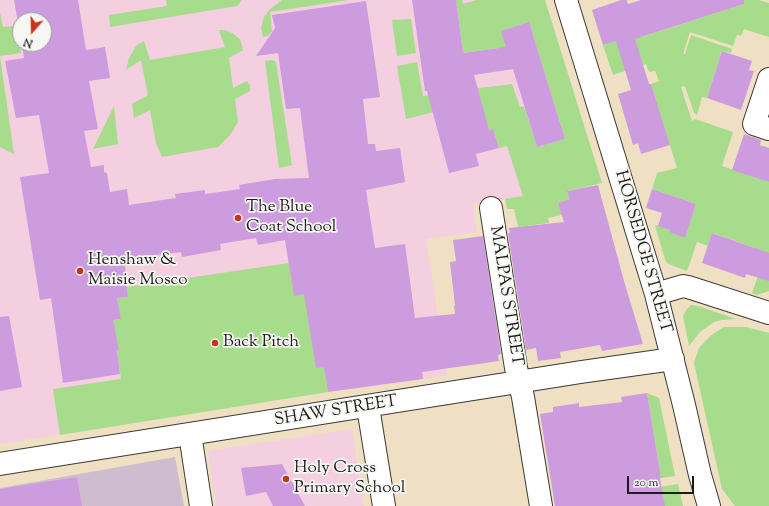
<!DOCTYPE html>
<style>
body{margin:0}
#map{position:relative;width:769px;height:506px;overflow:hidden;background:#f0e0c3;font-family:"Sorts Mill Goudy",serif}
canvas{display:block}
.north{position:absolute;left:12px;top:12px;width:40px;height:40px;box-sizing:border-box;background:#f6f6f2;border:1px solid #9f9f9c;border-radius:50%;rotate:200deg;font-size:11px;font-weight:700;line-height:16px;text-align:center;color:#1c1c1c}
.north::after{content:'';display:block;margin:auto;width:14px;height:18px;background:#c8321e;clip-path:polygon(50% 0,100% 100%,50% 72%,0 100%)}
.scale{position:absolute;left:627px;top:476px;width:67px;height:18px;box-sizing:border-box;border:2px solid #1c1c1c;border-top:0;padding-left:5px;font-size:12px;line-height:14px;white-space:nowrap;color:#1c1c1c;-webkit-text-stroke:3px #f6f6f2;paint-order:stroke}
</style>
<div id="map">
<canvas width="769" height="506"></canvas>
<div class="north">N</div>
<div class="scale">20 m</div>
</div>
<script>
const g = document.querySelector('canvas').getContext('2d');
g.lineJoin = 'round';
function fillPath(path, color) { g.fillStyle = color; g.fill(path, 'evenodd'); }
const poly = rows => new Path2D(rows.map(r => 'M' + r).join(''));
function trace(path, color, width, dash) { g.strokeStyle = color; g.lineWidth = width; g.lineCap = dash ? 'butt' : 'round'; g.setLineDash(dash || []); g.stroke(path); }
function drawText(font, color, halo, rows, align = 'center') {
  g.font = font + ' "Sorts Mill Goudy",serif'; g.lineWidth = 3.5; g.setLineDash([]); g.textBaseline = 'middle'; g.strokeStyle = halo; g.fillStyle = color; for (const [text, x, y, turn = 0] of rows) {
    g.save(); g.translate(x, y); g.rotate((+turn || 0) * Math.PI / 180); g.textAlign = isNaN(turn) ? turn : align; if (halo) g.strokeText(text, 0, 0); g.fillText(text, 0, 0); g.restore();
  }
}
fillPath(poly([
 [0,0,545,0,601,181,473,205,477,232,426,239,447,375,328,392,0,444,0,99,6,98,0,55],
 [20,20,44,20,44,44,20,44],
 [352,429,364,506,216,506,208,451]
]), '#f3cfe0');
fillPath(poly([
 [175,457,184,506,0,506,0,488]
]), '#cfbdcf');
fillPath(poly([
 [166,0,242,0,237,6,110,27,109,15,167,6],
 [282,0,349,0,270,12,272,31,268,36,263,37,261,28,264,17,270,9],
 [456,0,462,0,463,4,477,0,545,0,602,183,568,191,570,199,558,203,562,215,548,218,549,223,518,227,514,209,507,209,505,199,523,196,507,146,499,148,493,129,489,130,464,90,512,84,520,107,524,106,537,147,565,139,529,22,502,31,513,69,501,71,497,48,463,53],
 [743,0,759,0,769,3,769,37,744,29,741,36,737,35,733,46,690,32,683,54,685,54,691,35,732,49,731,53,722,51,707,98,702,97,697,115,694,113,685,86,681,87,692,121,695,119,733,132,722,166,769,182,769,291,757,295,752,293,764,259,753,255,755,248,713,233,708,246,697,242,687,271,671,265,667,263,665,259,655,226,658,225,670,230,669,232,685,237,696,204,652,189,657,173,677,168,651,84,659,81,655,71,649,72,646,64,613,75,603,45,638,34,642,37,744,4],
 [0,13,3,27,16,26,21,53,0,56,14,154,0,147],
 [411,19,416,53,397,56,392,20],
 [219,30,225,30,232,33,240,39,243,50,229,58,233,88,247,81,250,86,250,91,235,99,238,122,230,135,218,147,162,157,156,143,150,110,134,118,132,104,148,95,141,60,126,70,129,58,136,46,144,41,150,60,225,47],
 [272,60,276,62,292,165,279,168,265,61],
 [417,62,423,96,452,93,454,107,406,119,397,66],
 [114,106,118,144,93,149],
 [289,263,294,295,304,294,324,367,328,392,60,435,53,389,121,379,117,350,119,350,116,336,109,321,121,319,117,298,128,297,127,287],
 [691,305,698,306,736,319,722,320,714,322,700,332,689,346,683,316,686,310],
 [724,327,746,327,769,333,769,506,735,506,722,489,694,363,699,348,710,336],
 [647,393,659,398,675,476,661,478],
 [678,484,683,506,665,506,636,491]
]), '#a6dc8c');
fillPath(poly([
 [14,0,78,0,86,50,105,47,110,78,89,81,98,129,84,131,91,167,104,165,104,172,107,173,110,192,127,189,129,205,176,198,175,194,205,190,205,194,240,189,239,185,275,179,309,178,300,108,286,109,278,53,256,56,275,28,272,15,366,1,380,97,363,99,368,144,375,144,376,151,400,148,405,182,366,190,375,248,405,244,415,318,455,314,454,306,455,306,450,262,456,261,453,240,483,236,501,354,498,355,499,361,422,372,423,379,328,392,324,367,316,368,304,294,294,296,285,240,258,245,256,238,220,244,221,250,182,257,181,252,140,257,142,264,125,266,128,297,117,298,121,319,113,320,119,350,117,350,120,374,63,383,51,298,40,300,20,177,49,173,39,115,16,118,5,61,24,58,22,44,44,44,44,20,20,20,20,34],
 [412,0,456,0,463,53,506,47,501,31,529,22,565,139,537,147,513,69,474,75,489,130,493,129,499,148,476,154,479,166,449,173,427,91,425,91],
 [621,0,627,0,628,4,641,0,744,0,744,4,635,39,649,84,651,84,670,145,641,154,638,143,633,145,618,94,631,90,616,41,603,45,592,10],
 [722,51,752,61,749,70,754,71,741,110,707,98],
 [744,134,761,140,760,145,769,148,769,182,732,170],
 [598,185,624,281,643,344,602,351,600,345,560,352,561,358,538,361,536,348,526,350,508,233,510,233,509,228,564,222,558,203,570,199,567,191],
 [652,189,696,204,685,238,669,232,670,230,658,226,662,213,646,208],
 [712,233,769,253,769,281,746,274,745,278,702,263],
 [9,316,22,387,0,391,0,317],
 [647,393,661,478,660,478,665,506,555,506,540,414,553,412,553,407,579,403,579,407,622,402,621,397],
 [282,464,305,506,273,506,266,492,246,496,241,468],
 [77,477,82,506,0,506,0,489]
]), '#cd9cdf');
const minor = poly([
 [566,0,656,294,684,405,700,475,709,506],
 [769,79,754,124,769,129],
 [491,208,516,368,523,397,541,506],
 [656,294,683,286,688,287,769,313],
 [368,407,384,506],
 [190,434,201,506],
 [0,464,581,372,673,359]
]);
trace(minor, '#3c3935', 24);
trace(minor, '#fff', 22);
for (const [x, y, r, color] of [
 [238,218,4,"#c8321e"],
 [80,271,4,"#c8321e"],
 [215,343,4,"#c8321e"],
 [286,479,4,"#c8321e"]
]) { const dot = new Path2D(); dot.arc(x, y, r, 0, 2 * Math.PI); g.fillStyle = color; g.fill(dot); trace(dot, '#f6f6f2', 1.5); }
drawText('17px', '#1c1c1c', '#f6f6f2', [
 ["The Blue",246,208],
 ["Coat School",246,228],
 ["Henshaw &",88,261],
 ["Maisie Mosco",88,281],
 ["Back Pitch",223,343],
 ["Holy Cross",294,469],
 ["Primary School",294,489]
], 'left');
drawText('17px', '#1c1c1c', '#f6f6f2', [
 ["HORSEDGE STREET",642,252,74],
 ["MALPAS STREET",505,296,81],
 ["SHAW STREET",336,412,-9]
]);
</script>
